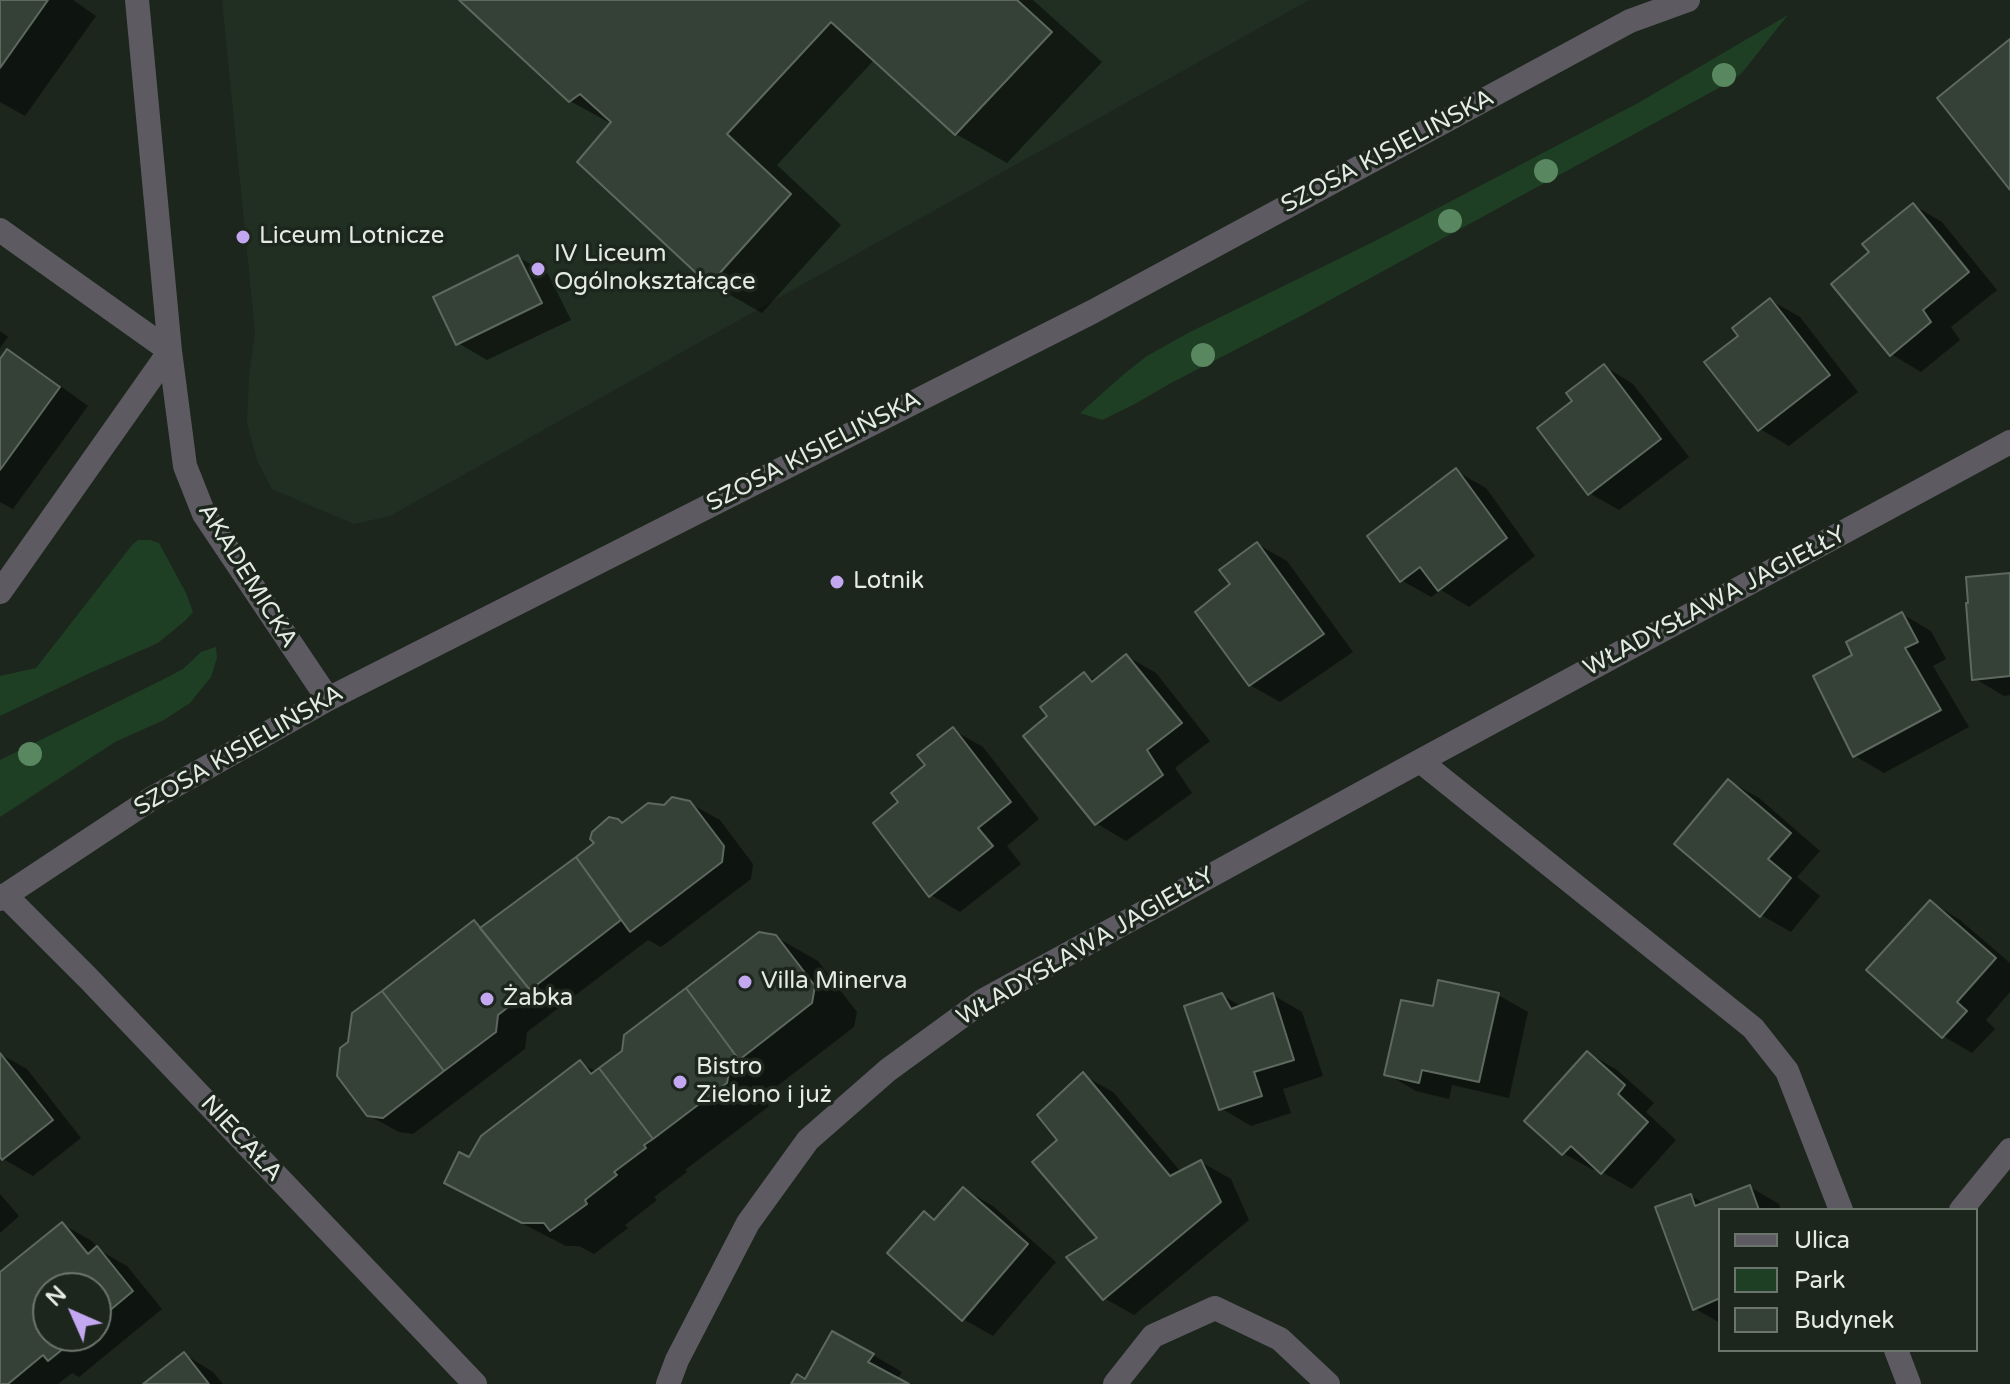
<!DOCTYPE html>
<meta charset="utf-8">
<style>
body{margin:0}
#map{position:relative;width:2010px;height:1384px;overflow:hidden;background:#1c261d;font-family:"Varela Round",sans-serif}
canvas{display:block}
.legend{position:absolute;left:1718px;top:1208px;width:260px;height:144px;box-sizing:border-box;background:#1c261d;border:2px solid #6c756d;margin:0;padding:10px 14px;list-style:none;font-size:24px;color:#e4ebe5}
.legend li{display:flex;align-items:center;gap:16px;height:40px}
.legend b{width:40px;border:2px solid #6c756d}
.north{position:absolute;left:32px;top:1272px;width:80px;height:80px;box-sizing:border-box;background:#1c261d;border:2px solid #6c756d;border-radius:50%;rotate:315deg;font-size:22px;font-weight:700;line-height:32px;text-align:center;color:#e4ebe5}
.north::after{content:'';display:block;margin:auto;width:28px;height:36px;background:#c4a7f1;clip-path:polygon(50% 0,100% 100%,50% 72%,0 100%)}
</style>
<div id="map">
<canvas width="2010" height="1384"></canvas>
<ul class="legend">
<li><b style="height:10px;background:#5d5b61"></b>Ulica</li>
<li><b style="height:22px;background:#1e3f24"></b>Park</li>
<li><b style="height:22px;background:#354037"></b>Budynek</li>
</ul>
<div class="north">N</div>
</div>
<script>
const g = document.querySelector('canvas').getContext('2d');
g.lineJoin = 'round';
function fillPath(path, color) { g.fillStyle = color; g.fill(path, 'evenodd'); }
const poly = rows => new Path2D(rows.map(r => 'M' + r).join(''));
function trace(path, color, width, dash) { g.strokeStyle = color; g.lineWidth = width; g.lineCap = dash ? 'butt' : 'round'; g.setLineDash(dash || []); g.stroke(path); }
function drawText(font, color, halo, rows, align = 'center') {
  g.font = font + ' "Varela Round",sans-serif'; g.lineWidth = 7; g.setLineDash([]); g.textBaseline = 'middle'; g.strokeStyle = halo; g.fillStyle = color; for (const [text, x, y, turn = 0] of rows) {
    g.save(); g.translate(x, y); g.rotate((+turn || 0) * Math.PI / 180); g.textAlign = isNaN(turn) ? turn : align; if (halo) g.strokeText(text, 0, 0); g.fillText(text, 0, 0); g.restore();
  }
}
fillPath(poly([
 [222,0,1309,0,390,516,354,524,272,489,257,460,247,423,249,377,255,332]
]), '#202f22');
fillPath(poly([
 [1788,15,1741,74,1717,89,1297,318,1173,382,1133,405,1102,420,1080,413,1124,374,1147,356,1186,334,1377,240,1638,103],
 [138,540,150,540,159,543,186,593,193,612,186,620,158,643,90,673,0,716,0,676,36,668,132,545],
 [216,647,217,658,211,677,190,703,164,720,115,742,0,817,0,760,162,680,183,669,201,652]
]), '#1e3f24');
fillPath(poly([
 [0,0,73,0,96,16,25,116,0,102],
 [462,0,1033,0,1102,62,1007,163,956,134,874,60,777,165,841,225,762,313,711,284,580,162,612,124,570,101],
 [1913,205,1942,222,1997,290,1951,327,1960,340,1921,372,1891,354,1872,253],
 [518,257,548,274,571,320,487,360,458,343],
 [1770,300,1800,317,1858,392,1789,446,1760,429,1741,336],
 [0,331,8,337,0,348],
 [8,352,37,369,88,406,13,509,0,502,0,362],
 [1604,366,1633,384,1689,457,1619,510,1589,493,1574,401],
 [1456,471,1486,488,1535,556,1469,607,1441,590,1431,597,1401,580],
 [1257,544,1287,561,1353,652,1280,702,1250,685,1233,584],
 [2010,575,2010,695,2004,696,1974,678],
 [1902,614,1931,631,1946,659,1933,666,1969,727,1884,773,1855,756,1855,656],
 [1127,656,1156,673,1210,741,1175,768,1192,793,1126,841,1096,823,1084,674,1096,681],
 [953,730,983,747,1039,819,1007,846,1021,864,960,912,931,895,901,802],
 [1729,781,1759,798,1820,851,1797,877,1820,896,1791,932,1761,915],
 [689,803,720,820,753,864,751,879,661,947,648,940,527,1032,525,1049,413,1134,399,1132,368,1115,474,923,483,928,623,824,665,808],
 [1931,902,1960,920,2010,963,2010,992,1986,1020,1995,1029,1972,1053,1943,1036],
 [776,937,818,961,857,1012,854,1027,772,1090,768,1107,685,1170,687,1172,654,1197,657,1200,625,1225,628,1228,594,1254,579,1246,566,1246,488,1206,446,1182,580,1063,597,1072],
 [1222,995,1242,1007,1273,995,1302,1012,1323,1076,1283,1089,1291,1113,1251,1126,1221,1108],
 [1498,995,1528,1012,1509,1098,1452,1085,1449,1099,1416,1091,1387,1074,1434,1008],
 [1588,1053,1617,1070,1654,1103,1646,1112,1676,1140,1632,1189,1602,1172,1596,1167,1593,1170,1563,1153],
 [0,1054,27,1069,81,1138,33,1176,3,1159,0,1154],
 [1083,1075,1113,1092,1181,1172,1201,1162,1231,1179,1249,1220,1134,1315,1104,1298,1100,1239,1060,1140],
 [1750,1187,1779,1204,1781,1210,1720,1210,1720,1323,1694,1308,1691,1196,1705,1204],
 [963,1189,993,1206,1056,1262,993,1336,963,1319,925,1214,936,1220],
 [0,1194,19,1216,0,1233],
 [62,1224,92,1241,99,1250,127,1266,162,1309,79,1377,72,1373,58,1384,0,1384,0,1275],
 [48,1288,96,1288,96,1336,48,1336],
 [184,1354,213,1372,223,1384,146,1384],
 [873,1355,902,1372,897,1380,904,1384,793,1384,806,1382]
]), '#0007');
const building = poly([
 [0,0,48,0,0,68,0,0],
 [459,0,1017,0,1052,32,955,135,831,22,727,134,791,194,709,285,577,162,611,122,580,94,569,102,459,0],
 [2010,39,2010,190,1937,98,2010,39],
 [1913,203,1969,272,1923,310,1931,322,1890,356,1831,284,1869,252,1862,244,1913,203],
 [518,255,542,303,456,345,433,297,518,255],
 [1770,298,1830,375,1758,431,1704,362,1738,336,1732,328,1770,298],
 [7,349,60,387,0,470,0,359,7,349],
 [1604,364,1661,439,1588,495,1537,428,1572,401,1566,393,1604,364],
 [1456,468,1507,538,1438,591,1420,567,1400,582,1367,536,1456,468],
 [1257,542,1324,634,1249,686,1195,612,1230,584,1219,570,1257,542],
 [2010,573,2010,676,1972,680,1966,603,1968,603,1966,577,2010,573],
 [1902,612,1918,642,1905,648,1941,710,1853,757,1813,676,1852,655,1846,642,1902,612],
 [1126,654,1182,723,1147,750,1163,775,1095,825,1023,736,1047,716,1040,707,1084,672,1092,682,1126,654],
 [953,727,1011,802,978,828,993,846,929,897,873,823,898,802,891,793,925,765,917,755,953,727],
 [1728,779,1791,833,1768,859,1791,878,1760,917,1674,844,1728,779],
 [672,797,690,801,724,846,722,862,630,932,576,857,594,843,590,839,592,832,609,817,618,819,622,823,648,803,664,805,672,797],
 [576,857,621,920,530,990,480,928,576,857],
 [1930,900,1996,958,1957,1002,1967,1011,1942,1038,1866,970,1930,900],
 [474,920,530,990,498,1015,496,1032,444,1071,382,991,474,920],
 [759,932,776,935,815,986,812,1003,739,1060,686,988,759,932],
 [1438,980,1499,993,1479,1082,1422,1070,1419,1083,1384,1075,1401,1000,1433,1006,1438,980],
 [686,988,739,1060,730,1067,727,1083,653,1139,599,1068,622,1051,624,1035,686,988],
 [382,991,444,1071,383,1118,367,1116,337,1076,340,1048,348,1042,352,1013,382,991],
 [1222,993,1231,1009,1273,993,1294,1060,1254,1072,1262,1096,1219,1110,1184,1006,1222,993],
 [1587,1051,1625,1085,1618,1094,1648,1122,1601,1174,1571,1146,1562,1155,1524,1121,1587,1051],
 [0,1053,53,1120,2,1160,0,1157,0,1053],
 [580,1060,591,1074,599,1068,653,1139,644,1145,646,1148,614,1172,617,1175,585,1200,587,1204,550,1231,544,1223,522,1223,444,1183,459,1152,469,1157,481,1136,580,1060],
 [1083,1072,1170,1176,1201,1160,1221,1202,1103,1300,1066,1257,1097,1238,1032,1162,1057,1140,1037,1115,1083,1072],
 [1750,1185,1759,1210,1720,1210,1720,1298,1693,1310,1655,1207,1691,1194,1695,1206,1750,1185],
 [963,1187,1028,1244,962,1321,887,1253,924,1211,934,1220,963,1187],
 [62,1222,88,1254,97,1246,133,1291,96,1322,96,1288,48,1288,48,1336,79,1336,48,1361,43,1355,8,1384,0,1384,0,1272,62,1222],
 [832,1331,874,1354,868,1362,909,1384,791,1384,797,1374,805,1379,832,1331],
 [184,1352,209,1384,143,1384,184,1352]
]);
fillPath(building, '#354037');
trace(building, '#5d695f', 2);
trace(poly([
 [137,0,170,351,185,466,204,514,328,699],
 [0,230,170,351,0,592],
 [1420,761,1753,1028,1787,1071,1841,1210],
 [5,895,88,978,475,1384],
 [0,899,151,799,328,699,1092,312,1630,21,1688,0],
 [1961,1210,2010,1150],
 [1896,1350,1909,1384],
 [668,1384,677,1360,748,1223,808,1140,888,1070,984,1000,1420,761,2010,442],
 [1115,1384,1153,1336,1215,1308,1280,1339,1328,1384]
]), '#5d5b61', 24);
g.fillStyle = '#588760';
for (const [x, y] of [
 [1724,75],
 [1546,171],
 [1450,221],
 [1203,355],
 [30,754]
]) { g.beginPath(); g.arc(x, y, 12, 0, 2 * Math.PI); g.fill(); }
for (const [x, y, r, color] of [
 [243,237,8,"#c4a7f1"],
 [538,269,8,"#c4a7f1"],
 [837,582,8,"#c4a7f1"],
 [745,982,8,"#c4a7f1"],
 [487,999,8,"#c4a7f1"],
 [680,1082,8,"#c4a7f1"]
]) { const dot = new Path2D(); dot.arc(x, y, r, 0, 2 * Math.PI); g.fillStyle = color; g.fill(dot); trace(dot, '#1c261d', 3); }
drawText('24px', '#e4ebe5', '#1c261d', [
 ["SZOSA KISIELIŃSKA",1388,152,-28],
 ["SZOSA KISIELIŃSKA",814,452,-27],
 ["AKADEMICKA",247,576,58],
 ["WŁADYSŁAWA JAGIEŁŁY",1715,602,-28],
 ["SZOSA KISIELIŃSKA",239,751,-30],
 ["WŁADYSŁAWA JAGIEŁŁY",1086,947,-30],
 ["NIECAŁA",241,1139,47]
]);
drawText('24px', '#e4ebe5', '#1c261d', [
 ["Liceum Lotnicze",259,237],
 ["IV Liceum",554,255],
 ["Ogólnokształcące",554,283],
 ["Lotnik",853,582],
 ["Villa Minerva",761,982],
 ["Żabka",503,999],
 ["Bistro",696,1068],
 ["Zielono i już",696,1096]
], 'left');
</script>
